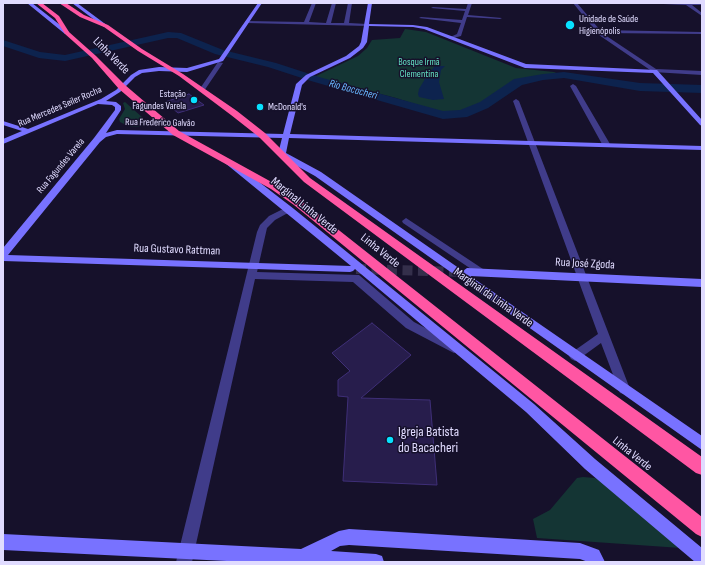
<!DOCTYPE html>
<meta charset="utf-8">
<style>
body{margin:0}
#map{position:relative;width:705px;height:565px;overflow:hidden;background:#16112b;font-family:"Sofia Sans Condensed",sans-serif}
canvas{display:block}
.frame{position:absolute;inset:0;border:4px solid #e0dbff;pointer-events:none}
</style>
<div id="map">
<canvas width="705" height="565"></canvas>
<div class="frame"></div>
</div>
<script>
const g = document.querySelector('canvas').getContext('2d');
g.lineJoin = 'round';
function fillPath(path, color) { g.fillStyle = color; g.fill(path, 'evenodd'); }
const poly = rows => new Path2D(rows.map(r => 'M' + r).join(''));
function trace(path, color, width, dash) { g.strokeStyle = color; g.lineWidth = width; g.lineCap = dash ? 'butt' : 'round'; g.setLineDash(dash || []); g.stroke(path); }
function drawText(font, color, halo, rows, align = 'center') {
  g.font = font + ' "Sofia Sans Condensed",sans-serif'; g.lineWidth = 3; g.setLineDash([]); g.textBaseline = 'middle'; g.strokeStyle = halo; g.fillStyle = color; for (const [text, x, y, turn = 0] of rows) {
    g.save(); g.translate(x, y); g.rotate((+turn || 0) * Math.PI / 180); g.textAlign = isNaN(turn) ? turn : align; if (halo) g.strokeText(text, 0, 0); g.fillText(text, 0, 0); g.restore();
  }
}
fillPath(poly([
 [405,29,426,32,516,68,554,72,561,75,543,76,518,82,482,102,461,111,439,112,396,98,314,77,358,56,367,48,372,40,400,38],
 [125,102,151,125,135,127,128,126,120,122,119,119,125,109,123,103],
 [583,477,595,478,601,481,681,548,537,538,533,519,550,510,577,478]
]), '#143534');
fillPath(poly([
 [435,66,445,66,441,70,439,82,444,99,433,100,419,97,418,94,419,89,428,74]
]), '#0d234e');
fillPath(poly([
 [168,32,181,33,223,50,276,63,319,77,443,111,460,110,480,102,514,79,543,74,564,72,640,83,702,85,702,93,640,91,564,78,543,80,522,85,488,108,467,117,443,119,311,81,268,67,215,54,177,38,168,38,65,61,39,58,3,46,3,40,40,52,65,55,168,32]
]), '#0d234e');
const building = poly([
 [189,94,204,105,178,113,165,102,189,94],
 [372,323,411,355,361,398,430,400,437,485,343,481,348,397,338,396,338,380,350,371,332,353,372,323]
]);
fillPath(building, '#271d4c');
trace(building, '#3f2f78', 1);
trace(poly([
 [356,269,463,272]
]), '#342f4b', 10, [10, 5.5]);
fillPath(poly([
 [312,3,316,3,309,22,326,23,332,3,336,3,331,23,344,23,348,3,352,3,349,23,367,24,369,25,367,26,247,23,245,22,247,21,304,22,312,3],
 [468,3,472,3,468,15,502,18,500,19,467,17,461,36,450,39,448,38,457,34,461,23,419,18,421,17,462,20,465,11,431,8,433,7,466,9,468,3],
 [573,3,577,3,600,30,702,32,702,34,602,33,656,69,702,71,702,75,653,72,599,35,573,3],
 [641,3,702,3,702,5,692,5,702,13,702,16,686,5,641,3],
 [218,62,223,63,204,91,200,91,199,90,218,62],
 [573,84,576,86,610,144,609,146,606,146,602,144,570,86,573,84],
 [516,99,519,101,630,389,628,393,624,394,620,393,601,343,579,359,575,361,571,359,569,356,571,353,598,334,513,101,516,99],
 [291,208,295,211,294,213,286,214,275,220,267,228,257,272,359,275,414,322,458,345,460,348,458,351,454,353,450,351,406,328,353,282,255,279,192,562,176,562,257,232,260,225,269,216,281,210,291,208],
 [406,218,486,271,488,273,486,275,480,275,403,223,402,221,406,218]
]), '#403c8a');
fillPath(poly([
 [27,3,32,3,69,32,69,34,65,34,27,3],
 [72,3,77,3,108,26,104,27,72,3],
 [258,3,262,3,223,61,187,72,159,71,142,73,135,77,120,92,106,101,116,102,121,106,121,110,106,133,117,130,283,134,296,84,306,75,346,56,359,46,361,42,368,3,372,3,369,24,413,25,427,27,526,64,657,70,702,120,702,126,700,125,653,73,525,68,424,29,413,27,369,26,367,42,363,48,350,58,310,77,302,85,290,134,702,146,702,150,289,138,286,153,321,172,463,271,467,268,702,279,702,287,470,276,702,436,702,450,315,176,279,156,278,154,282,138,117,134,106,137,100,142,8,255,351,266,225,163,226,161,232,161,294,209,534,404,595,459,702,548,702,562,695,562,585,469,526,412,355,269,353,271,350,272,3,261,3,248,94,138,115,110,115,107,112,105,98,104,3,144,3,139,22,131,3,125,3,121,28,129,101,99,116,90,131,75,139,70,159,67,187,68,219,59,258,3],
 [349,529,580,543,599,550,605,562,588,562,580,559,349,545,340,546,331,551,376,554,382,556,384,562,247,562,3,550,3,534,301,549,339,531,349,529]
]), '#7872ff');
fillPath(poly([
 [36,3,42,3,59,16,69,32,96,56,125,85,179,131,277,185,302,201,702,517,702,537,696,534,294,205,271,189,173,135,119,89,92,58,65,34,55,18,36,3],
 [59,3,66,3,84,15,108,25,142,49,183,74,237,111,265,133,310,178,702,457,702,475,696,473,304,182,259,137,231,115,179,76,138,51,104,27,80,17,59,3]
]), '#ff56a3');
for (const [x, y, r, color] of [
 [570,25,5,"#07e1ff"],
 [194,100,4,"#07e1ff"],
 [260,107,4,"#07e1ff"],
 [390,440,4,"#07e1ff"]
]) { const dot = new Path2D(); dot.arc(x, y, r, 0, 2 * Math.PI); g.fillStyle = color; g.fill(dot); trace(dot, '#16112b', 1.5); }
drawText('10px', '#e0dbff', '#16112b', [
 ["Unidade de Saúde",579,19],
 ["Higienópolis",579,31],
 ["Estação",186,94,"right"],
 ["Fagundes Varela",186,106,"right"],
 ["McDonald's",268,107]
], 'left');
drawText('10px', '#64e2c5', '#16112b', [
 ["Bosque Irmã",419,62],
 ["Clementina",419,74]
]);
drawText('10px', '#e0dbff', '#16112b', [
 ["Rua Mercedes Seiler Rocha",60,107,-23],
 ["Rua Frederico Galvão",160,123,1],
 ["Rua Fagundes Varela",61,166,-50]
]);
drawText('italic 11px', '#69b6ff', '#16112b', [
 ["Rio Bacacheri",353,90,15]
]);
drawText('12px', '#e0dbff', '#16112b', [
 ["Linha Verde",111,56,45],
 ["Marginal Linha Verde",304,206,39],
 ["Rua Gustavo Rattman",177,250,2],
 ["Linha Verde",380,251,39],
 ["Rua José Zgoda",585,264,3],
 ["Marginal da Linha Verde",493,298,35],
 ["Linha Verde",632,454,39]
]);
drawText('14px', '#e0dbff', '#16112b', [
 ["Igreja Batista",398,432],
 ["do Bacacheri",398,448]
], 'left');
</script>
